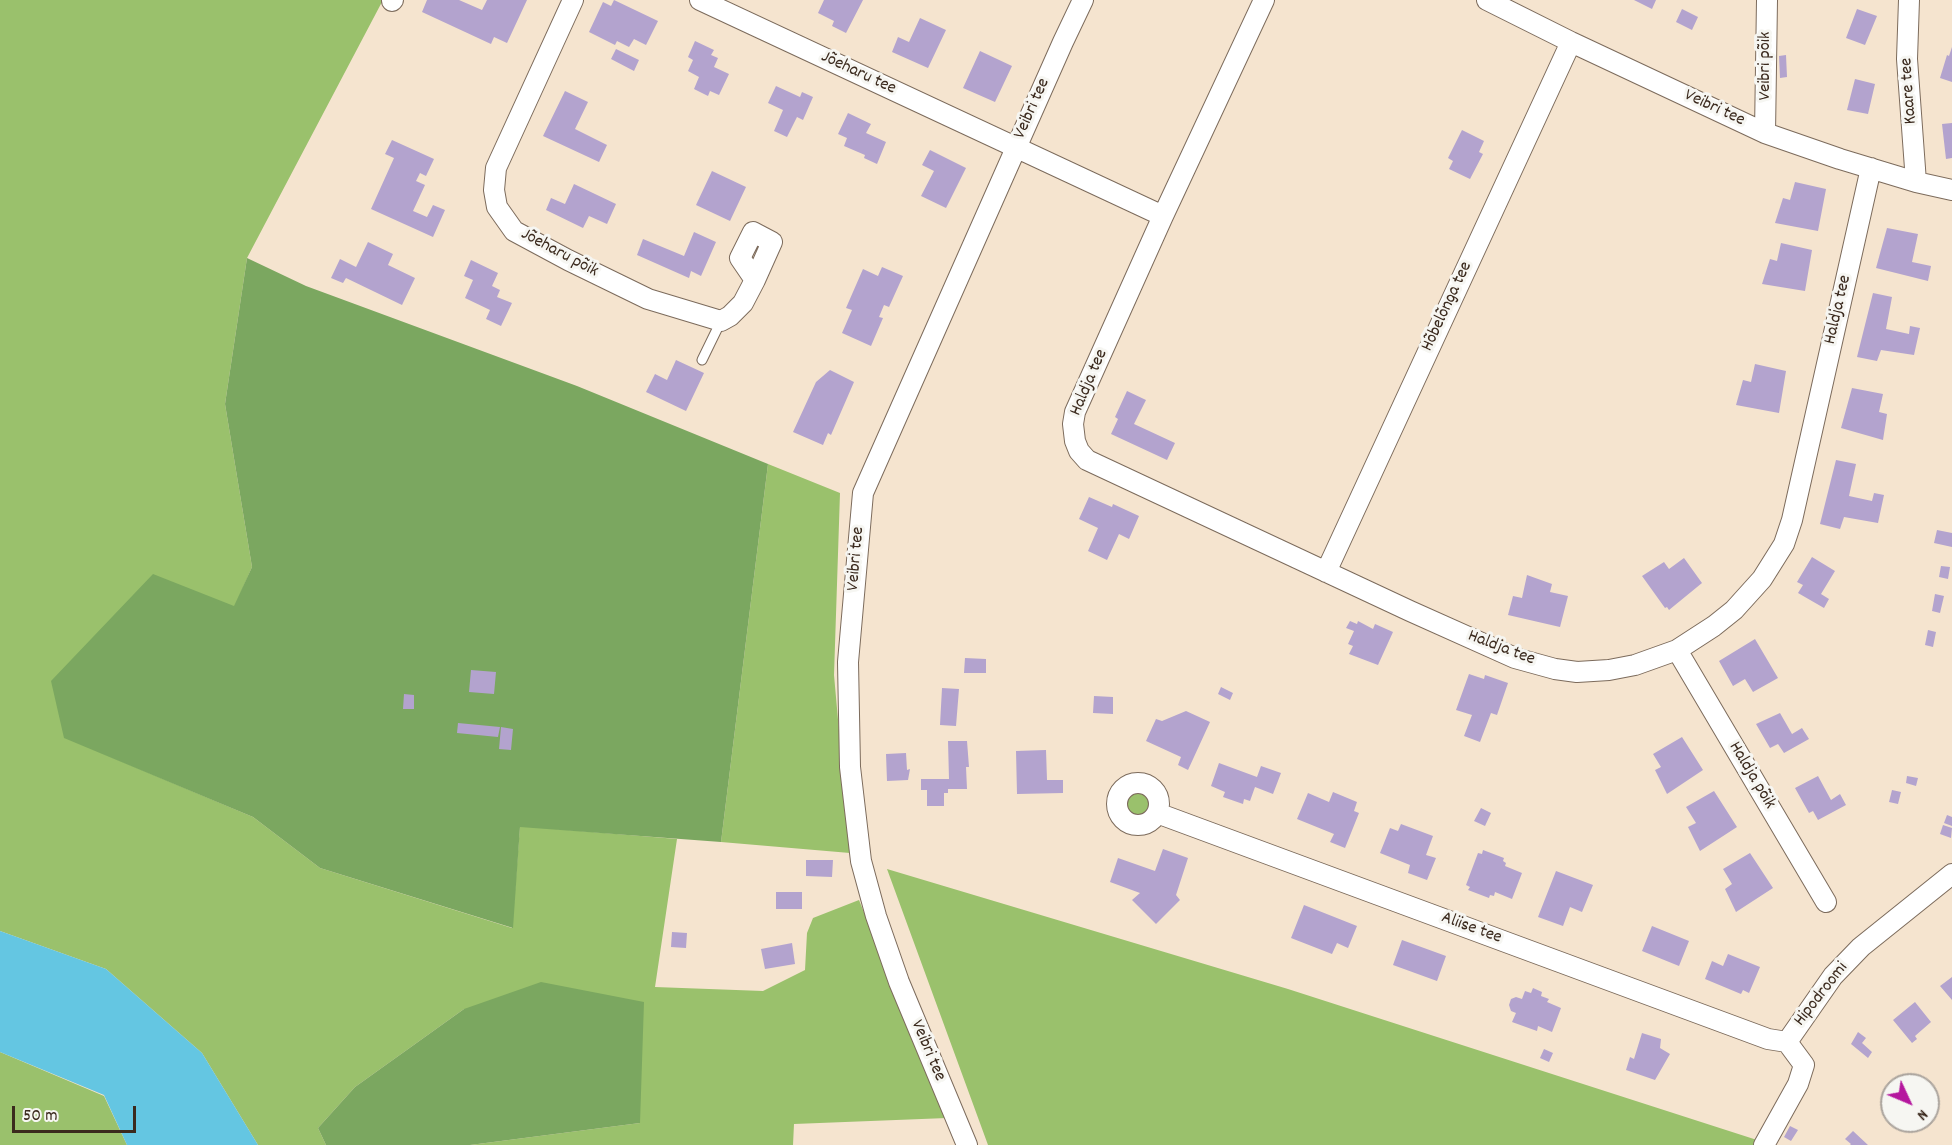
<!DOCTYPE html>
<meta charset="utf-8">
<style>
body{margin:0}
#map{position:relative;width:1952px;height:1145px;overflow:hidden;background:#f5e4cf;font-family:Dekko,sans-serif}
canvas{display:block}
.north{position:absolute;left:1880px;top:1073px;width:60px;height:60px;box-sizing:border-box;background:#f6f6f2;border:2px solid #aba49d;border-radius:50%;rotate:134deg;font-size:16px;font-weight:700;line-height:24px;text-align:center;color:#3b2a1e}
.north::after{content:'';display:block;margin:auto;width:21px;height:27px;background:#b5179e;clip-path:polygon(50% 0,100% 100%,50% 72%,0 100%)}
.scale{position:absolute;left:12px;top:1106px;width:124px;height:27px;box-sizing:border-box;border:3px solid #3b2a1e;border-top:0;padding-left:8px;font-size:18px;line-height:21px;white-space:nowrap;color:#3b2a1e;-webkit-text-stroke:4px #f6f6f2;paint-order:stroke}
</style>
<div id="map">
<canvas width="1952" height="1145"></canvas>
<div class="north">N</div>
<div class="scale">50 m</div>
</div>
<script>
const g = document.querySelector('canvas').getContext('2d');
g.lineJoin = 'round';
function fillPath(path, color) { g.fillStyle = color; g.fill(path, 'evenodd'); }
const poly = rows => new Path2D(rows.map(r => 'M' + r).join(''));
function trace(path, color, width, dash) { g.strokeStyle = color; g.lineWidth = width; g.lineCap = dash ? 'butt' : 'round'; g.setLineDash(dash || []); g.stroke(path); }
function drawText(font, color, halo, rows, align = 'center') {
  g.font = font + ' Dekko,sans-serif'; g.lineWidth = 6; g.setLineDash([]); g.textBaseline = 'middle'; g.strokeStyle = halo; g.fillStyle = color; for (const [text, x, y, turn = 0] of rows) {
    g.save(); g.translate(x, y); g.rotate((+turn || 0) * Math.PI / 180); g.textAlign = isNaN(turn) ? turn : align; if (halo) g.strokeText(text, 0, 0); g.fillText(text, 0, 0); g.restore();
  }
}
fillPath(poly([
 [0,0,383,0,247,258,225,404,252,567,235,606,64,737,253,817,320,868,512,928,520,826,677,839,655,987,763,991,805,970,807,933,813,918,859,900,947,1118,794,1124,793,1145,470,1145,640,1123,464,1009,355,1087,318,1128,326,1145,258,1145,202,1053,106,969,0,931],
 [768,464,840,493,834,675,850,853,721,842],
 '1121 804a16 16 0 1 1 32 0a16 16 0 1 1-32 0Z',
 [887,869,1288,989,1757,1140,1753,1145,988,1145],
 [0,1052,104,1096,127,1145,0,1145]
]), '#9ac16c');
fillPath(poly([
 [247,258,306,286,577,386,768,464,721,842,520,827,513,928,320,868,253,817,64,738,51,681,153,574,234,606,252,567,225,404],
 [541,982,644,1002,640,1123,470,1145,326,1145,318,1128,355,1087,464,1009]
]), '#7ba760');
fillPath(poly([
 [0,931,106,969,202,1053,258,1145,127,1145,104,1095,0,1052]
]), '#64c6e2');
fillPath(poly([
 [427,0,459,0,482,10,487,0,527,0,507,43,494,37,491,44,422,12],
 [614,0,658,21,646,45,634,39,629,47,617,41,615,45,589,32,603,2,611,6],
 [824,0,863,0,846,33,832,26,834,21,818,13],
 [1634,0,1656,0,1652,9],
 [1682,9,1698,17,1692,30,1676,22],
 [1857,9,1877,16,1865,45,1846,38],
 [920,18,946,30,928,68,892,52,898,37,909,42],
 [695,41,714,50,711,55,718,58,714,67,729,74,719,95,710,91,708,96,694,89,699,77,688,71,693,60,688,57],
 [1952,47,1952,82,1940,78,1947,55,1949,56],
 [616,49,639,60,634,71,611,59],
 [980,51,1012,66,995,102,963,88],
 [1786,55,1787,77,1780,78,1779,56],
 [1855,79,1875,84,1868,114,1847,110],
 [776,86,800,97,802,92,813,97,803,120,797,117,787,137,774,131,783,110,768,103],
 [565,91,588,102,575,129,607,145,599,162,543,136],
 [848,113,871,124,866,133,886,142,877,164,864,158,865,155,844,146,847,138,838,134],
 [1952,123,1952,158,1946,159,1942,124],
 [1462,130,1484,141,1479,152,1483,154,1470,179,1449,169,1453,161,1448,158],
 [392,140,434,159,426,176,420,173,416,181,425,185,413,211,427,217,433,205,445,210,433,237,371,209,394,158,385,154],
 [930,150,966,168,946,208,921,196,934,171,922,165],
 [712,171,746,187,730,221,696,205],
 [1795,182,1826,189,1818,231,1775,223,1783,198,1790,200],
 [574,184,616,204,607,224,589,216,583,228,546,210,551,198,565,204],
 [1887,228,1918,234,1912,262,1931,266,1928,281,1876,268],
 [694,232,716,242,701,276,691,271,689,278,637,255,643,239,684,256],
 [368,242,393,254,388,265,415,278,402,305,346,278,343,283,331,278,340,259,356,267],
 [1781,243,1812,250,1805,291,1762,284,1770,259,1777,261],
 [471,260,498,273,492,286,500,290,497,297,512,303,501,326,486,319,490,310,465,298,473,280,464,276],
 [882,267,903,276,889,307,884,305,879,317,883,318,871,346,842,333,852,310,846,308,863,269,878,276],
 [1873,293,1892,297,1886,329,1909,334,1910,326,1920,328,1914,355,1881,350,1877,361,1857,357],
 [676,360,704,373,686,411,646,392,655,374,667,380],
 [1755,364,1786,371,1779,413,1736,405,1743,380,1751,382],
 [830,370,854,382,831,435,828,433,823,445,793,432,816,382],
 [1852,388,1883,394,1879,412,1887,414,1883,440,1841,428],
 [1127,391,1146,400,1134,424,1175,443,1167,460,1111,434,1118,419,1115,417],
 [1836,460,1856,464,1849,496,1872,501,1874,493,1884,495,1878,523,1844,517,1840,529,1820,524],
 [1089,497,1112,507,1113,504,1139,516,1129,539,1119,534,1107,560,1088,551,1098,528,1079,519],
 [1937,530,1952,533,1952,547,1934,543],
 [1812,557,1835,571,1821,594,1829,599,1824,608,1798,593,1803,585,1797,582],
 [1684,558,1702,583,1669,610,1667,607,1665,608,1642,576,1664,562,1669,569],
 [1941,566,1950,567,1948,579,1939,577],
 [1527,575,1552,584,1550,592,1568,596,1560,627,1508,615,1513,596,1522,598],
 [1935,594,1944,596,1940,613,1932,611],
 [1350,621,1357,624,1358,621,1373,629,1375,624,1393,632,1378,665,1349,654,1353,646,1348,644,1354,631,1346,628],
 [1928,630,1936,632,1933,647,1925,645],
 [1755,639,1778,678,1753,692,1745,679,1733,686,1719,661],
 [965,658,986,659,986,673,964,673],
 [471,670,496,672,494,694,469,692],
 [1469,674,1484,679,1485,675,1508,683,1497,715,1491,713,1480,742,1464,736,1472,715,1456,710],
 [1221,687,1233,693,1230,700,1218,694],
 [942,688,959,689,956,726,940,725],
 [404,694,414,695,414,709,403,709],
 [1094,696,1113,697,1113,714,1093,713],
 [1186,711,1210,722,1188,770,1178,765,1181,757,1146,741,1156,719,1162,721],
 [1780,713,1792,734,1802,728,1809,739,1784,753,1778,744,1770,748,1756,724],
 [458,723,500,727,498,737,457,733],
 [501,727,513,729,511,750,499,749],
 [1682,737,1703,770,1667,794,1655,770,1661,767,1653,754],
 [948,741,967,741,969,767,966,767,967,789,948,789,948,793,944,793,944,806,927,806,927,790,921,790,921,779,949,779],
 [1046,750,1047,780,1063,780,1063,793,1017,794,1016,751],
 [906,753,907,770,910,769,908,780,887,781,886,754],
 [1219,763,1257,777,1261,766,1281,773,1273,794,1255,787,1250,801,1244,799,1243,804,1223,797,1225,792,1211,786],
 [1818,776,1831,800,1840,794,1846,805,1818,820,1813,811,1809,813,1795,788],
 [1907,776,1918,778,1916,786,1906,783],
 [1892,790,1901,792,1898,804,1889,802],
 [1714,791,1737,827,1700,851,1688,827,1696,823,1686,807],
 [1333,792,1357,802,1354,811,1359,813,1345,848,1330,842,1334,834,1297,819,1308,793,1329,802],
 [1481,808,1491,813,1485,826,1474,821],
 [1947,815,1952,817,1952,826,1944,823],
 [1401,824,1433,836,1426,855,1436,858,1427,880,1408,873,1410,865,1380,853,1390,828,1398,831],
 [1943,825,1952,828,1951,838,1940,834],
 [1163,849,1188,858,1176,895,1180,900,1156,924,1132,900,1140,893,1110,882,1118,858,1155,871],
 [1483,850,1504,858,1503,861,1506,863,1505,866,1522,873,1512,899,1495,892,1494,896,1490,895,1489,898,1468,890,1470,887,1466,885,1478,853,1482,854],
 [1750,853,1773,888,1736,912,1725,889,1732,884,1723,869],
 [806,860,833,860,832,877,806,876],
 [1556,871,1593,885,1582,912,1570,907,1563,926,1538,917],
 [776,892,802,892,802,909,776,909],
 [1304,905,1357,926,1348,948,1337,943,1332,954,1291,938],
 [1652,926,1689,941,1679,966,1642,951],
 [672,932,687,933,686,948,671,947],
 [1402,940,1446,956,1437,981,1393,965],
 [792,943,795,964,765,969,761,949],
 [1728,954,1760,967,1749,993,1743,990,1741,994,1705,979,1712,961,1723,966],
 [1952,977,1952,1000,1940,986],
 [1533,988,1542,992,1541,996,1549,999,1547,1002,1561,1008,1552,1032,1538,1026,1537,1031,1512,1022,1516,1013,1511,1011,1509,1005,1511,999,1516,997,1522,999,1525,991,1531,993],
 [1915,1002,1931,1022,1915,1036,1917,1039,1912,1043,1893,1020],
 [1858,1032,1866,1038,1862,1043,1872,1052,1868,1058,1851,1044],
 [1642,1033,1661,1039,1660,1048,1670,1054,1655,1080,1626,1070,1630,1057,1634,1059],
 [1544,1049,1553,1053,1549,1062,1540,1058],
 [1790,1126,1798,1130,1791,1141,1784,1137],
 [1853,1131,1868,1145,1850,1145,1851,1144,1845,1139]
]), '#b3a3ce');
const lane = poly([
 [702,360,721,321]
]);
const street = poly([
 [573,0,496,168,494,190,497,207,514,231,568,260,648,299,721,321,730,316,743,303,755,280,772,242,753,232,740,258,755,280],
 [700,0,1163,216],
 [1264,0,1163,216,1075,412,1073,424,1075,441,1079,451,1087,460,1410,611,1515,658,1555,669,1577,672,1609,670,1635,665,1677,650,1714,626,1734,610,1762,579,1784,544,1792,520,1871,168],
 [1487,0,1571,42,1765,133,1840,159,1916,182,1952,190],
 [1909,0,1907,59,1916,182],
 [392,1,393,0],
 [1765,133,1767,0],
 [1326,572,1571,42],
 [1677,650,1826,902],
 '1117 804a21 21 0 1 1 42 0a21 21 0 1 1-42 0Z',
 [1157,813,1768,1039,1787,1042],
 [1787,1042,1833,976,1861,947,1952,874],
 [967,1145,899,982,876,916,861,861,850,767,848,662,863,493,1063,42,1083,0],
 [1764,1145,1798,1084,1804,1065,1787,1042]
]);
trace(lane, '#7c6b5c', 11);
trace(street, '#7c6b5c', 22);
trace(lane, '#fff', 9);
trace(street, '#fff', 20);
drawText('18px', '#3b2a1e', '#f6f6f2', [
 ["Veibri põik",1767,66,-90],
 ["Jõeharu tee",858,74,25],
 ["Kaare tee",1910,91,-94],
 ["Veibri tee",1033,109,-66],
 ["Veibri tee",1714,109,25],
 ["Jõeharu põik",559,254,28],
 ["Hõbelõnga tee",1448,307,-65],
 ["Haldja tee",1839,310,-77],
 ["Haldja tee",1090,383,-67],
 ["Veibri tee",857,559,-85],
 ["Haldja tee",1501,649,21],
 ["Haldja põik",1751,776,59],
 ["Aliise tee",1471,929,20],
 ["Hipodroomi",1822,995,-52],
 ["Veibri tee",927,1051,67]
]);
</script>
